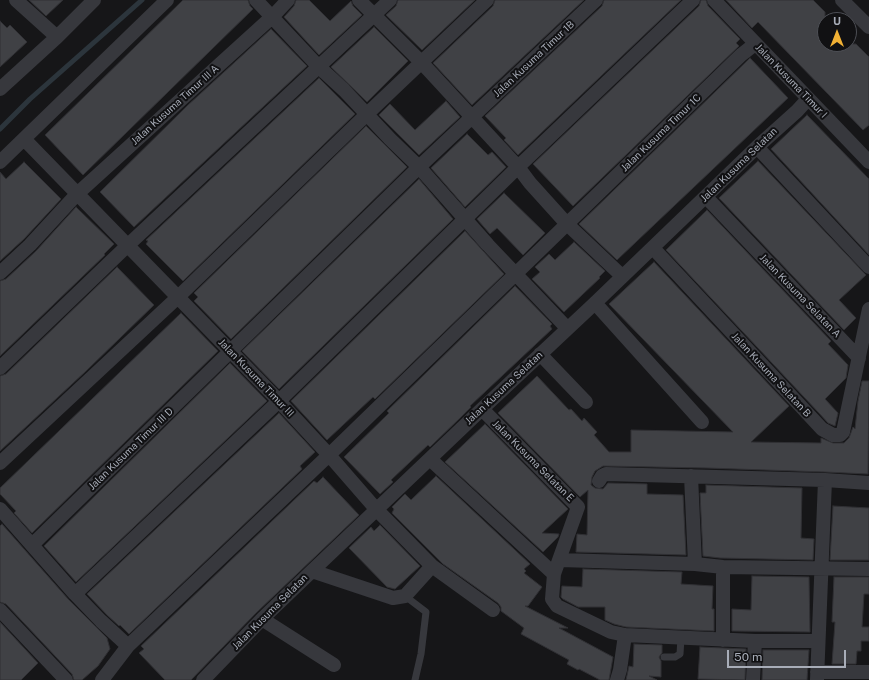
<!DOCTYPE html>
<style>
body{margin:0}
#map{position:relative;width:869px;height:680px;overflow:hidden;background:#161618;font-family:"Public Sans",sans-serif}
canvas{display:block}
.north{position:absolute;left:817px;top:12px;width:40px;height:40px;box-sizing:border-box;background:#111113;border:1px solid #4d4f55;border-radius:50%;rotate:0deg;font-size:11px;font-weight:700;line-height:16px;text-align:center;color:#a8adb8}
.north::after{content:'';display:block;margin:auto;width:14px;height:18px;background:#f2b134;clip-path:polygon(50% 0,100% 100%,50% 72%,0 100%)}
.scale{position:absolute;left:727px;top:650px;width:119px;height:18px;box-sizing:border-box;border:2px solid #a8adb8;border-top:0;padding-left:5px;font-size:12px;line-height:14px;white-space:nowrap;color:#a8adb8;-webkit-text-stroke:3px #111113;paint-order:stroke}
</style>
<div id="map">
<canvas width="869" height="680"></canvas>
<div class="north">U</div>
<div class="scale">50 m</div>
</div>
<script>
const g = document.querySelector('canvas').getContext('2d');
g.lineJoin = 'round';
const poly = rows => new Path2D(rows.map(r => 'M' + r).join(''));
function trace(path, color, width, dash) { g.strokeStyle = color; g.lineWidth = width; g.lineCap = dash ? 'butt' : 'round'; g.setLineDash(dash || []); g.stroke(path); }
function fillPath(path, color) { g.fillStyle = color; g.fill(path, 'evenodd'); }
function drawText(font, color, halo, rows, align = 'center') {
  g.font = font + ' "Public Sans",sans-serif'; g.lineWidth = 4; g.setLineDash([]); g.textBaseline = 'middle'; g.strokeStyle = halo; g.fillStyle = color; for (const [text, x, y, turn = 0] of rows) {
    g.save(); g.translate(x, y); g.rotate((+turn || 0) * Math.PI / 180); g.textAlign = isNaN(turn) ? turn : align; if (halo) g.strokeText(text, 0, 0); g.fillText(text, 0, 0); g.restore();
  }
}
trace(poly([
 [0,129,30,99,142,0]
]), '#2c353c', 5);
const building = poly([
 [29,0,63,0,46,16,29,0],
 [183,0,248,0,250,6,253,9,83,175,45,135,183,0],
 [296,0,309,0,330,21,351,1,353,6,362,15,319,55,284,17,294,6,296,0],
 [398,0,475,0,422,50,386,15,396,6,398,0],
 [495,0,584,0,472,105,433,63,493,6,495,0],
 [604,0,681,0,518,155,504,140,506,138,485,116,602,6,604,0],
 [701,0,706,0,708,6,740,39,736,43,739,46,573,206,533,164,699,6,701,0],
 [726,0,813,0,825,12,825,44,856,44,869,57,869,125,863,130,758,22,752,28,726,0],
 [0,21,7,28,10,25,27,42,0,67,0,21],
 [374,27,408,61,367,102,331,67,374,27],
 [271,29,307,66,134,227,100,192,188,105,271,29],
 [750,58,788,98,617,260,579,224,750,58],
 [319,78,355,114,183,281,146,244,148,241,146,240,319,78],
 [446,101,460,117,419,155,379,115,390,104,415,130,446,101],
 [807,115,869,179,869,255,771,149,807,115],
 [366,126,407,167,231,339,194,301,198,297,194,293,366,126],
 [467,134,488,155,492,152,506,167,465,207,431,168,467,134],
 [758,161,866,275,839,300,856,318,844,330,719,198,758,161],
 [24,162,61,199,24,239,0,261,0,172,6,179,24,162],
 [419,179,453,219,279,389,242,351,419,179],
 [504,193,545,233,523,255,497,228,490,234,477,219,504,193],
 [76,207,114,244,104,254,105,255,0,356,0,281,6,279,36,251,76,207],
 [707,210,831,341,828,344,848,365,846,378,825,399,838,413,835,426,828,423,818,412,666,250,707,210],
 [465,231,504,274,375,399,373,397,327,440,291,401,465,231],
 [574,242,605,271,599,277,600,278,564,312,532,279,540,272,535,267,549,254,555,260,574,242],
 [654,262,789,406,751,442,821,443,821,438,833,443,844,443,849,438,853,427,855,429,858,401,862,381,869,381,868,474,825,472,707,468,603,466,595,471,592,477,591,485,595,488,603,489,608,483,647,484,647,494,683,495,686,555,576,552,577,534,587,535,588,490,580,497,498,413,537,376,569,410,571,409,582,421,584,418,597,432,594,435,609,452,631,452,631,430,733,432,609,304,654,262],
 [117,267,154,305,85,372,0,451,0,376,6,374,117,267],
 [515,286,552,324,550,326,552,329,470,406,471,407,459,419,430,447,428,445,391,480,393,482,380,494,344,457,389,413,387,411,515,286],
 [181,313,218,351,32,533,14,513,16,511,0,494,0,488,181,313],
 [230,363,267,401,76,582,44,546,230,363],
 [279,413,315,452,300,466,302,469,129,634,120,625,119,626,107,615,87,594,279,413],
 [485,424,568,509,542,533,559,534,558,537,543,552,445,462,485,424],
 [436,476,530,564,524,569,526,571,524,573,542,587,528,606,525,606,568,628,559,628,613,657,609,680,600,680,579,669,578,670,567,664,569,660,521,634,524,628,501,611,501,607,498,603,443,564,392,513,394,509,392,507,405,494,411,500,436,476],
 [323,477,359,515,256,613,191,680,165,680,139,653,144,649,141,646,314,481,317,483,323,477],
 [706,485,802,488,801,538,814,539,813,560,720,558,703,556,700,493,706,493,706,485],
 [833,506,869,508,869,560,830,560,833,506],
 [2,524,69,600,107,638,110,649,98,666,82,680,74,680,72,674,6,604,0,602,0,526,2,524],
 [380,525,420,566,395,589,387,587,349,548,371,527,374,531,380,525],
 [583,569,682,572,681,584,713,586,712,609,714,609,714,631,626,627,614,624,605,620,605,607,578,607,563,599,561,597,562,586,582,587,583,569],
 [752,576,809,577,810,632,732,631,732,609,751,610,752,576],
 [834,577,869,577,869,594,864,594,862,627,869,627,869,641,861,641,861,651,857,651,856,664,832,664,835,622,832,622,834,577],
 [0,622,38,663,21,680,0,680,0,622],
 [634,644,662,645,662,653,659,657,661,661,661,677,649,676,657,680,626,680,629,666,633,667,634,644],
 [700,647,746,649,745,680,698,679,700,647],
 [763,650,809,650,807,680,762,680,763,650]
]);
fillPath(building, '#404145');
trace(building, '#303034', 1);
trace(poly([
 [405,596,426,612,421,654,415,680],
 [664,657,675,657,680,654,681,638]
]), '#37383d', 7);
trace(poly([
 [16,0,57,37],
 [256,0,318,66,344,90,390,139,419,167,488,245,567,328],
 [359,0,422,63,518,167,530,183,567,224,622,276],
 [714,0,869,162],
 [842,0,869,27],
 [0,89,57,37,94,0],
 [24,139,279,401,329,455,376,509,432,566,493,610],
 [757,147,869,267],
 [0,162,167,0],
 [706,197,859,358],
 [653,248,822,429,833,435,840,435,843,432,869,309],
 [0,273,30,245,77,194,273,16,288,0],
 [595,303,702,422],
 [540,354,586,402],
 [0,368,127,246,390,0],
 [482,409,578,507,554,574,552,599,557,606,611,632,625,635,755,641,818,641],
 [430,459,554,574],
 [0,463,178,297,367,114,487,0],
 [691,476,695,564],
 [599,481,602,476,606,474,825,480,869,483],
 [0,509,75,594,101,621,128,646],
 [32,545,419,167,596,0],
 [560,560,695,564,723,567,869,569],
 [312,571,393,598,405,596,432,566],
 [75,594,279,401,518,167,693,0],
 [0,610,66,680],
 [262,619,334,665],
 [723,640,723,567],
 [817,672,869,672],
 [102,680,128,646,329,455,741,55,755,44],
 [203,680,262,619,312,571,482,409,595,303,757,147,797,111,808,99],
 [617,680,620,670,625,635],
 [753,680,755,641],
 [817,680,825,480]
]), '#37383d', 14);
drawText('10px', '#a8adb8', '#111113', [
 ["Jalan Kusuma Timur 1B",534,59,-43],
 ["Jalan Kusuma Timur I",791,81,46],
 ["Jalan Kusuma Timur III A",175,105,-42],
 ["Jalan Kusuma Timur 1C",661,133,-44],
 ["Jalan Kusuma Selatan",739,165,-44],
 ["Jalan Kusuma Selatan A",800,296,46],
 ["Jalan Kusuma Selatan B",771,375,47],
 ["Jalan Kusuma Timur III",256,378,46],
 ["Jalan Kusuma Selatan",504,388,-43],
 ["Jalan Kusuma Timur III D",131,449,-44],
 ["Jalan Kusuma Selatan E",533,461,45],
 ["Jalan Kusuma Selatan",270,612,-45]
]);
</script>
